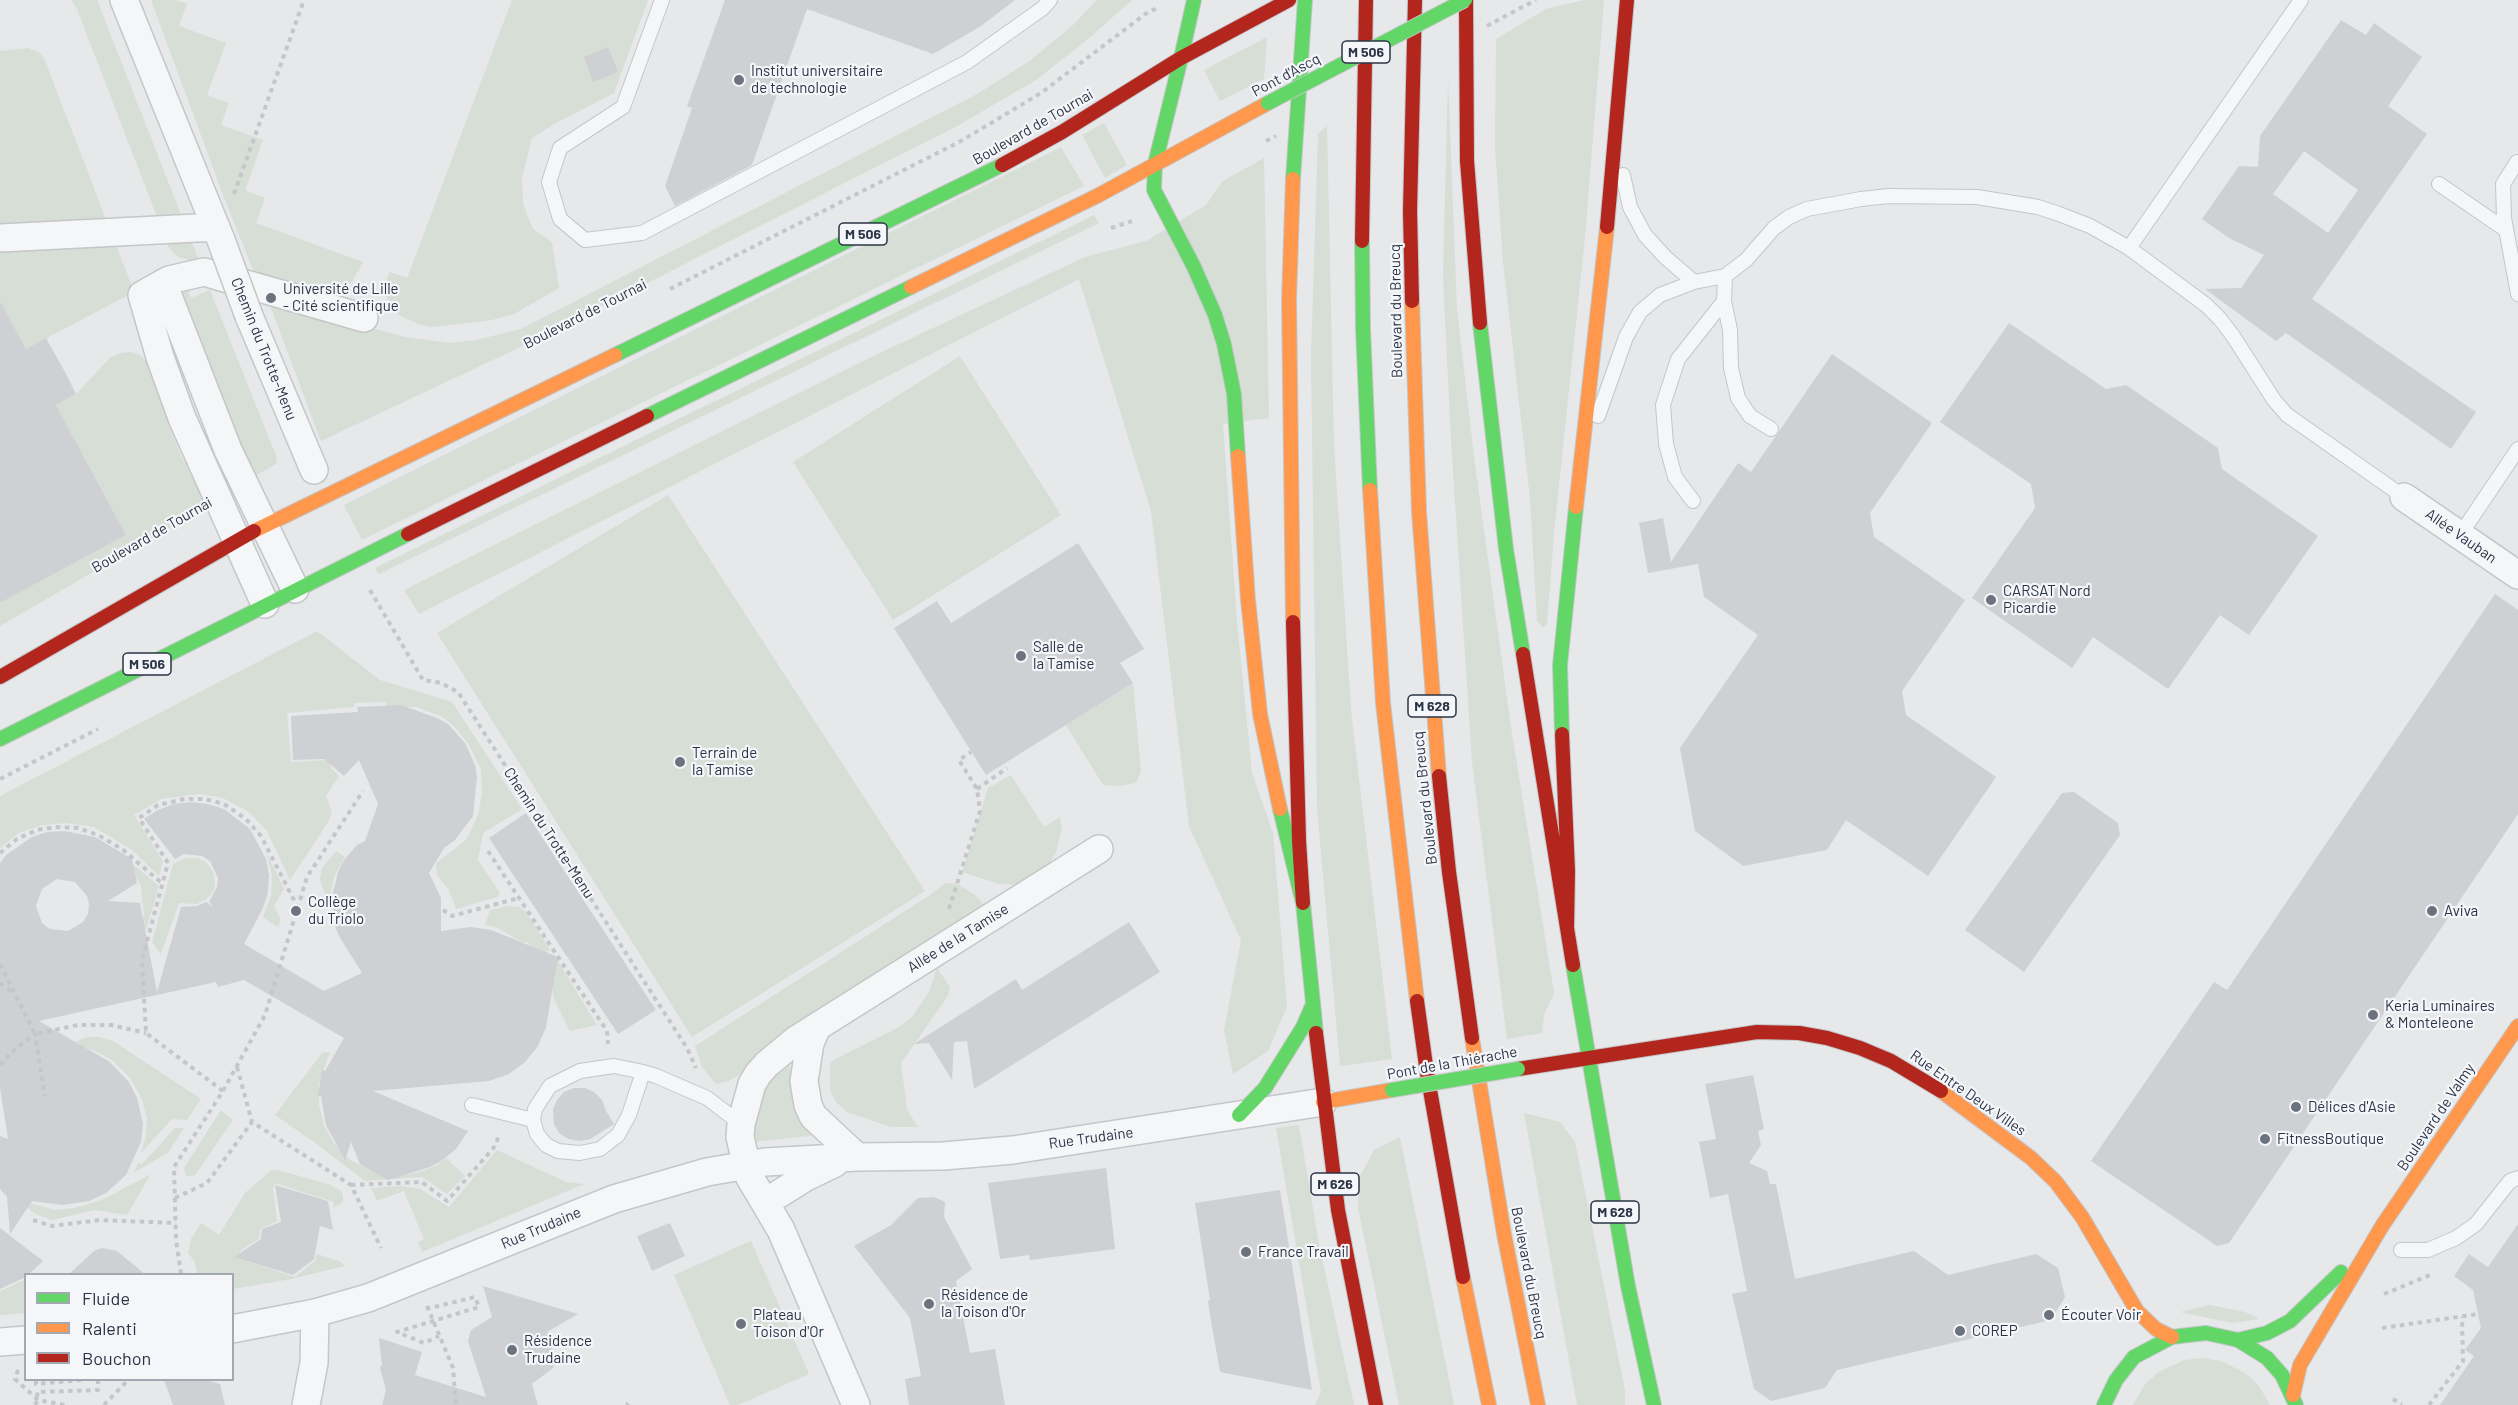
<!DOCTYPE html>
<meta charset="utf-8">
<style>
body{margin:0}
#map{position:relative;width:2518px;height:1405px;overflow:hidden;background:#e6e8ea;font-family:Barlow,sans-serif}
canvas{display:block}
.legend{position:absolute;left:24px;top:1273px;width:210px;height:108px;box-sizing:border-box;background:#f4f6f9;border:2px solid #a4a8b1;margin:0;padding:8px 10px;list-style:none;font-size:18px;color:#2b3445}
.legend li{display:flex;align-items:center;gap:12px;height:30px}
.legend b{width:30px;border:2px solid #a4a8b1}
</style>
<div id="map">
<canvas width="2518" height="1405"></canvas>
<ul class="legend">
<li><b style="height:8px;background:#63d668"></b>Fluide</li>
<li><b style="height:8px;background:#ff974d"></b>Ralenti</li>
<li><b style="height:8px;background:#b3261e"></b>Bouchon</li>
</ul>
</div>
<script>
const g = document.querySelector('canvas').getContext('2d');
g.lineJoin = 'round';
function fillPath(path, color) { g.fillStyle = color; g.fill(path, 'evenodd'); }
const poly = rows => new Path2D(rows.map(r => 'M' + r).join(''));
function trace(path, color, width, dash) { g.strokeStyle = color; g.lineWidth = width; g.lineCap = dash ? 'butt' : 'round'; g.setLineDash(dash || []); g.stroke(path); }
function drawText(font, color, halo, rows, align = 'center') {
  g.font = font + ' Barlow,sans-serif'; g.lineWidth = 4.5; g.setLineDash([]); g.textBaseline = 'middle'; g.strokeStyle = halo; g.fillStyle = color; for (const [text, x, y, turn = 0] of rows) {
    g.save(); g.translate(x, y); g.rotate((+turn || 0) * Math.PI / 180); g.textAlign = isNaN(turn) ? turn : align; if (halo) g.strokeText(text, 0, 0); g.fillText(text, 0, 0); g.restore();
  }
}
fillPath(poly([
 [71,0,97,0,200,263,178,257,169,248,77,9],
 [151,0,176,0,187,4,179,26,226,43,207,95,229,103,221,125,263,140,245,190,265,198,256,223,363,262,352,282,342,289,331,294,318,295,256,277,223,195],
 [512,0,648,0,614,93,558,122,532,138,522,177,523,204,533,229,552,242,559,288,514,314,492,320,432,327,421,325,402,317,392,308,385,293,387,278,390,272,407,278],
 [1097,0,1132,0,1088,39,1036,80,959,125,531,342,321,441,268,300,405,337,450,343,476,340,521,329,979,93,1031,60,1073,25],
 [1584,0,1604,0,1585,237,1554,533,1547,624,1543,627,1537,621,1530,498,1503,262,1495,147,1496,39,1546,9],
 [1267,37,1264,79,1220,101,1204,70],
 [28,48,38,52,44,58,134,292,26,349,0,301,0,51],
 [1448,79,1457,309,1474,457,1511,727,1554,993,1544,1015,1542,1033,1507,1039,1472,762,1451,441,1443,276],
 [1104,123,1127,165,1105,178,1082,135],
 [1327,126,1334,445,1351,710,1392,1059,1340,1066,1317,808,1311,357,1318,134],
 [1061,147,1084,186,362,540,344,505],
 [1264,158,1269,418,1223,424,1237,622,1252,773,1273,833,1287,1007,1268,1051,1233,1074,1224,1030,1241,940,1189,826,1151,511,1079,279,419,614,404,590,869,358,1085,257,1146,241,1206,205,1223,181],
 [1094,215,1099,223,379,574,375,568],
 [187,288,191,298,210,290,277,458,276,464,253,477,180,291],
 [131,352,140,355,146,361,178,449,207,506,0,626,0,603,126,535,56,405,76,394,110,358,121,353],
 [960,356,1061,515,893,620,793,462],
 [668,495,925,891,692,1037,437,633],
 [317,631,380,680,452,702,522,809,483,833,478,860,500,893,497,897,456,909,449,890,437,875,436,863,466,840,478,815,482,794,481,769,469,745,454,726,441,716,416,707,387,707,386,702,354,703,354,707,287,713,291,762,331,760,331,768,339,776,326,796,332,813,327,824,290,880,267,831,249,812,223,798,199,794,161,799,134,815,163,861,159,876,132,850,94,827,66,823,42,825,19,833,0,848,0,796],
 [1133,683,1141,772,1136,783,1118,786,1103,785,1066,725],
 [1011,775,1044,827,1060,817,1062,828,1056,852,1050,862,1020,885,999,884,962,872,988,788],
 [336,851,345,857,334,877,330,896,325,894,320,880,322,868],
 [266,852,284,889,274,906,281,920,278,927,263,917,271,896,272,876],
 [186,858,198,858,207,863,213,872,215,881,214,891,207,899,197,904,179,903,161,954,152,942,173,864],
 [129,861,159,886,146,930,141,927,144,915,141,887],
 [945,883,957,884,974,894,984,905,983,909,772,1044,755,1055,739,1075,728,1081,716,1084,702,1067,695,1046,930,895],
 [509,906,519,907,526,912,550,950,539,956,526,941,523,943,498,928,485,925,490,910],
 [556,958,597,1025,570,1031,554,999,551,981],
 [937,968,950,987,948,996,901,1063,907,1110,918,1127,891,1127,847,1112,836,1102,830,1090,830,1064,835,1059,899,1027,912,1017,929,992],
 [87,1037,99,1037,113,1041,201,1099,187,1120,172,1119,141,1153,146,1136,147,1119,142,1099,130,1078,112,1060,93,1050,71,1044],
 [330,1052,319,1083,319,1105,324,1126,334,1143,349,1159,368,1169,389,1175,410,1174,423,1171,438,1165,446,1158,465,1176,447,1194,422,1177,365,1181,318,1145,275,1115,322,1053],
 [789,1061,791,1081,819,1135,752,1142,756,1106,763,1084],
 [221,1110,233,1120,195,1175,186,1176,184,1168],
 [1524,1113,1560,1122,1575,1142,1625,1390,1625,1405,1577,1405],
 [1299,1125,1319,1244,1354,1405,1315,1405,1321,1392,1276,1128],
 [175,1128,184,1128,168,1153,134,1172,138,1163,142,1164],
 [1400,1137,1454,1405,1399,1405,1358,1208,1359,1178,1374,1150],
 [497,1150,566,1182,584,1184,422,1252,418,1242,424,1239,404,1191,377,1201,371,1188,401,1186,420,1189,449,1207],
 [278,1170,331,1185,341,1191,343,1195,343,1202,333,1208,334,1202,275,1183,273,1188,277,1221,260,1229,259,1239,240,1251,240,1259,295,1277,315,1261,317,1254,341,1262,345,1266,291,1279,233,1289,232,1274,197,1274,195,1262,188,1253,191,1239,201,1223,219,1235,245,1193,270,1171],
 [151,1174,127,1215,94,1210,52,1220,35,1214,21,1202,30,1203,55,1210,74,1208,102,1200],
 [751,1241,809,1374,738,1405,730,1405,674,1275],
 [25,1280,25,1313,0,1315,0,1291],
 [2210,1305,2245,1312,2260,1319,2232,1323,2180,1312],
 [2202,1358,2221,1361,2245,1373,2259,1386,2270,1405,2133,1405,2145,1384,2159,1372,2184,1360]
]), '#d6ded6');
fillPath(poly([
 [725,0,1015,0,981,26,933,54,807,9,752,165,675,206,665,186,692,108,687,106],
 [2341,20,2366,35,2374,23,2422,57,2388,106,2427,134,2312,299,2476,412,2451,449,2286,333,2276,341,2205,289,2241,288,2264,255,2229,238,2202,219,2239,166,2258,167,2260,136],
 [2304,151,2358,190,2328,233,2273,194],
 [608,47,618,72,593,82,584,57],
 [0,301,26,349,46,338,65,372,76,394,56,405,126,535,0,603],
 [2009,323,2106,389,2126,385,2218,448,2222,469,2318,536,2249,635,2220,615,2168,689,2093,637,2072,668,1972,598,2035,508,2031,484,1940,422],
 [1832,354,1932,423,1870,513,1874,537,1965,600,1902,691,1906,715,1996,777,1928,876,1846,820,1827,850,1743,866,1695,831,1680,748,1758,635,1704,597,1698,564,1648,573,1639,523,1663,518,1671,562,1738,463,1751,472],
 [1078,543,1144,649,1120,663,1133,683,986,775,894,628,937,601,951,623],
 [2495,594,2518,610,2518,814,2229,1243,2217,1246,2091,1161,2214,982,2227,990],
 [401,705,437,718,448,724,465,743,475,765,477,777,473,816,455,840,444,848,429,873,441,898,441,931,471,927,491,930,558,957,546,1027,538,1046,525,1062,509,1074,489,1081,373,1091,468,1131,456,1149,440,1162,430,1167,388,1180,360,1164,351,1142,345,1160,326,1125,321,1096,318,1096,322,1070,325,1071,344,1038,244,980,218,987,216,982,39,1021,110,1062,129,1082,137,1098,143,1124,141,1142,126,1175,106,1193,89,1201,63,1205,32,1201,10,1234,7,1197,0,1189,0,1136,8,1139,0,1088,0,863,6,855,32,837,47,832,64,831,95,837,132,859,137,883,108,901,140,903,157,992,181,907,197,906,206,902,213,907,209,902,217,887,218,878,210,861,202,856,184,854,175,859,144,819,158,810,174,804,191,802,208,804,224,809,250,829,266,859,269,875,268,892,263,908,244,944,324,991,362,973,339,936,334,923,332,897,338,872,344,860,357,845,365,841,378,804,359,760,344,776,324,759,293,760,291,716,358,712,357,707],
 [57,879,75,882,87,896,89,904,88,914,83,922,68,931,50,929,42,923,36,906,42,889],
 [2074,792,2118,823,2120,835,2024,972,1965,930,2062,793],
 [526,813,656,1010,618,1034,489,838],
 [1129,922,1160,972,974,1089,967,1041,954,1042,952,1080,929,1043,914,1044,1016,979,1022,990],
 [1753,1075,1764,1129,1758,1131,1761,1145,1749,1163,1767,1171,1770,1184,1776,1184,1795,1279,1914,1251,1948,1275,2036,1254,2058,1268,2065,1297,2051,1320,1837,1370,1825,1388,1771,1401,1754,1389,1732,1294,1747,1291,1728,1194,1710,1198,1699,1142,1716,1139,1705,1084],
 [574,1088,585,1088,594,1092,602,1100,606,1111,614,1124,590,1139,579,1141,569,1139,560,1134,554,1125,553,1109,557,1100,564,1092],
 [1106,1168,1115,1249,1030,1260,1029,1255,1000,1259,988,1183],
 [275,1185,328,1201,333,1230,320,1226,314,1259,293,1275,234,1257,261,1239,262,1229,281,1222],
 [1280,1190,1312,1390,1220,1372,1211,1321,1208,1301,1210,1300,1195,1203],
 [934,1197,945,1202,944,1217,972,1269,956,1281,970,1353,995,1349,1005,1405,909,1405,905,1379,921,1376,910,1318,854,1246,891,1225,918,1198],
 [670,1223,685,1256,652,1271,637,1236],
 [2518,1224,2518,1405,2440,1405,2474,1356,2465,1350,2481,1328,2473,1290,2454,1276,2469,1254,2488,1267],
 [0,1228,43,1261,28,1275,26,1275,26,1277,0,1289],
 [102,1248,117,1251,146,1275,68,1275,94,1251],
 [483,1286,578,1314,547,1332,555,1359,553,1368,532,1384,538,1405,382,1405,386,1390,380,1368,382,1365,379,1338,422,1352,415,1375,486,1397,468,1341,471,1330,492,1317],
 [164,1380,206,1380,220,1384,225,1405,173,1405]
]), '#ced0d3');
const lane = poly([
 [662,0,623,107,560,148,549,182,560,219,585,240,642,233,967,62,1043,8,1050,0],
 [2517,162,2503,184,2504,218,2518,294],
 [1623,175,1630,207,1645,235,1665,257,1694,282],
 [2439,184,2506,230],
 [2129,248,2301,0],
 [1724,301,1730,330,1731,368,1738,398,1750,416,1771,429],
 [1598,416,1626,337,1640,312,1660,295,1694,282,1725,276,1746,260,1774,228,1789,217,1807,209,1861,199,1889,196,1977,197,2038,207,2059,214,2090,226,2129,248,2206,305,2220,319,2233,336,2274,400,2287,415,2404,497],
 [1693,501,1675,477,1666,444,1663,405,1678,359,1724,301,1725,276],
 [2460,535,2518,449],
 [643,1072,629,1115,618,1135,600,1149,580,1153,558,1151,546,1145,537,1134,533,1120,535,1109,550,1086,580,1071,614,1066,643,1072,656,1076,707,1098,741,1124],
 [472,1105,533,1120],
 [2401,1250,2428,1250,2456,1238,2476,1224,2510,1181,2518,1178]
]);
const street = poly([
 [124,0,221,240],
 [0,238,216,227],
 [163,283,228,450,295,589],
 [249,316,314,470],
 [2404,497,2518,575],
 [265,604,182,418,160,357,142,295,169,280,204,272,364,318],
 [817,1027,810,1043,804,1081,808,1105,813,1116,857,1157],
 [766,1202,806,1177,835,1163],
 [232,1329,315,1313,368,1298,614,1199,707,1172,765,1162,857,1157,943,1156,1013,1150,1323,1102],
 [0,1342,26,1340],
 [306,1405,314,1363,315,1313],
 [856,1405,781,1230,749,1176,740,1137,741,1124,752,1084,758,1074,767,1064,796,1040,1099,849]
]);
const fast = poly([
 [1181,58,1155,164,1154,190,1194,267,1215,315,1224,344,1234,394,1238,456],
 [1181,58,1194,0],
 [1293,179,1305,0],
 [1362,241,1363,329,1370,490],
 [1480,323,1506,549,1523,654],
 [615,355,1002,165],
 [647,416,911,287],
 [1562,734,1560,665,1576,507],
 [0,739,408,534],
 [1280,809,1303,903,1316,1033],
 [1573,965,1628,1286,1654,1405],
 [1239,1115,1265,1088,1303,1027,1313,1004],
 [2238,1340,2267,1333,2290,1321,2341,1272],
 [2104,1405,2116,1380,2134,1357,2172,1337,2206,1333,2238,1340,2267,1358,2282,1375,2296,1405]
]);
const slow = poly([
 [1293,179,1289,299,1293,622],
 [911,287,1097,196,1268,103],
 [1412,301,1419,512,1439,776],
 [1238,456,1248,600,1260,714,1280,809],
 [1370,490,1383,703,1417,1001],
 [1576,507,1607,227],
 [254,531,615,355],
 [1472,1038,1504,1234,1538,1405],
 [1941,1091,2031,1158,2056,1182,2082,1217,2137,1311,2156,1329,2172,1337],
 [1323,1102,1392,1090],
 [1463,1277,1489,1405],
 [2293,1395,2300,1365,2382,1226,2518,1026]
]);
const jam = poly([
 [1466,0,1467,161,1480,323],
 [1002,165,1062,132,1181,58,1289,0],
 [1607,227,1627,0],
 [1362,241,1366,0],
 [1412,301,1410,211,1415,0],
 [408,534,647,416],
 [1293,622,1299,841,1303,903],
 [1523,654,1567,928],
 [0,677,254,531],
 [1562,734,1568,871,1567,928,1573,965],
 [1439,776,1449,872,1472,1038],
 [1417,1001,1427,1073,1463,1277],
 [1316,1033,1338,1210,1376,1405],
 [1518,1069,1757,1032,1799,1033,1827,1038,1860,1048,1891,1061,1941,1091]
]);
trace(lane, '#c4c6c8', 16);
trace(street, '#c4c6c8', 30);
trace(fast, '#c4c6c8', 16);
trace(slow, '#c4c6c8', 16);
trace(jam, '#c4c6c8', 16);
trace(poly([
 [1511,13,1536,0],
 [234,194,304,0],
 [1111,228,1132,221],
 [670,289,961,141,1041,93,1148,12,1158,8],
 [370,590,423,680,441,683,458,692,687,1048,696,1068],
 [0,779,98,729],
 [977,789,1007,768],
 [488,851,607,1031,608,1044],
 [0,853,17,839,37,830,56,827,78,828,98,835,122,849,163,884],
 [949,909,980,811,977,789,959,760,971,752],
 [443,910,452,916,519,898],
 [0,964,35,1034,78,1025,111,1025,146,1033],
 [0,983,14,993],
 [0,1065,13,1051,35,1034,45,1096],
 [237,1067,252,1122],
 [223,1091,146,1033,142,960,168,863,139,818,158,805,184,799,205,799,224,804,246,819,261,836,297,906],
 [351,1185,422,1182,447,1201,496,1145,499,1134],
 [175,1198,207,1183,252,1122,351,1185,381,1248],
 [33,1220,52,1226,100,1220,176,1223],
 [181,1274,176,1240,174,1167,223,1091,265,1015,307,877,363,791],
 [2384,1294,2430,1275],
 [427,1306,453,1368,456,1405],
 [426,1309,475,1297,479,1307,397,1332,424,1343,439,1336],
 [2382,1328,2478,1314],
 [18,1370,15,1379,38,1400,65,1405],
 [36,1380,36,1384,81,1380],
 [2393,1399,2402,1405],
 [35,1405,38,1400,37,1392,98,1390,98,1380],
 [104,1405,128,1380],
 [627,1405,628,1403],
 [2429,1405,2463,1361,2462,1317]
]), '#c5c6ca', 4, [4.5, 4.5]);
trace(lane, '#f5f6f7', 14);
trace(street, '#f5f6f7', 27);
trace(fast, '#63d668', 14);
trace(slow, '#ff974d', 14);
trace(jam, '#b3261e', 14);
const streetBridge = poly([
 [221,240,249,316]
]);
const fastBridge = poly([
 [1268,103,1465,0],
 [1392,1090,1518,1069]
]);
trace(streetBridge, '#c4c6c8', 30, []);
trace(fastBridge, '#c4c6c8', 16, []);
trace(poly([
 [1487,26,1511,13],
 [1266,141,1276,136]
]), '#c5c6ca', 4, [4.5, 4.5]);
trace(streetBridge, '#f5f6f7', 27);
trace(fastBridge, '#63d668', 14);
for (const [x, y, r, color] of [
 [739,80,6,"#6c737f"],
 [271,298,6,"#6c737f"],
 [1991,600,6,"#6c737f"],
 [1021,656,6,"#6c737f"],
 [680,762,6,"#6c737f"],
 [296,911,6,"#6c737f"],
 [2432,911,6,"#6c737f"],
 [2373,1015,6,"#6c737f"],
 [2296,1107,6,"#6c737f"],
 [2265,1139,6,"#6c737f"],
 [1246,1252,6,"#6c737f"],
 [929,1304,6,"#6c737f"],
 [2049,1315,6,"#6c737f"],
 [741,1324,6,"#6c737f"],
 [1960,1331,6,"#6c737f"],
 [512,1350,6,"#6c737f"]
]) { const dot = new Path2D(); dot.arc(x, y, r, 0, 2 * Math.PI); g.fillStyle = color; g.fill(dot); trace(dot, '#f4f6f9', 2); }
for (const [x, y, w] of [
 [1366,52,48],
 [863,234,48],
 [147,664,48],
 [1432,706,48],
 [1335,1184,48],
 [1615,1212,48]
]) { const box = new Path2D(); box.roundRect(x - w / 2, y - 11, w, 22, 4.5); g.fillStyle = '#f4f6f9'; g.fill(box); trace(box, '#2b3445', 1.5); }
drawText('bold 14px', '#2b3445', null, [
 ["M 506",1366,52],
 ["M 506",863,234],
 ["M 506",147,664],
 ["M 628",1432,706],
 ["M 626",1335,1184],
 ["M 628",1615,1212]
]);
drawText('15px', '#2b3445', '#f4f6f9', [
 ["Institut universitaire",751,71],
 ["de technologie",751,88],
 ["Université de Lille",283,289],
 ["‐ Cité scientifique",283,306],
 ["CARSAT Nord",2003,591],
 ["Picardie",2003,608],
 ["Salle de",1033,647],
 ["la Tamise",1033,664],
 ["Terrain de",692,753],
 ["la Tamise",692,770],
 ["Collège",308,902],
 ["du Triolo",308,919],
 ["Aviva",2444,911],
 ["Keria Luminaires",2385,1006],
 ["& Monteleone",2385,1023],
 ["Délices d'Asie",2308,1107],
 ["FitnessBoutique",2277,1139],
 ["France Travail",1258,1252],
 ["Résidence de",941,1295],
 ["la Toison d'Or",941,1312],
 ["Plateau",753,1315],
 ["Toison d'Or",753,1332],
 ["Écouter Voir",2061,1315],
 ["COREP",1972,1331],
 ["Résidence",524,1341],
 ["Trudaine",524,1358]
], 'left');
drawText('15px', '#2b3445', '#f4f6f9', [
 ["Pont d'Ascq",1286,75,-28],
 ["Boulevard de Tournai",1033,127,-30],
 ["Boulevard du Breucq",1396,311,-91],
 ["Boulevard de Tournai",585,314,-27],
 ["Chemin du Trotte-Menu",264,349,68],
 ["Boulevard de Tournai",152,535,-30],
 ["Allée Vauban",2461,536,35],
 ["Boulevard du Breucq",1425,798,-96],
 ["Chemin du Trotte-Menu",549,833,57],
 ["Allée de la Tamise",958,938,-32],
 ["Pont de la Thiérache",1452,1063,-10],
 ["Rue Entre Deux Villes",1968,1093,35],
 ["Boulevard de Valmy",2436,1117,-56],
 ["Rue Trudaine",1091,1138,-8],
 ["Rue Trudaine",541,1228,-23],
 ["Boulevard du Breucq",1529,1273,79]
]);
</script>
